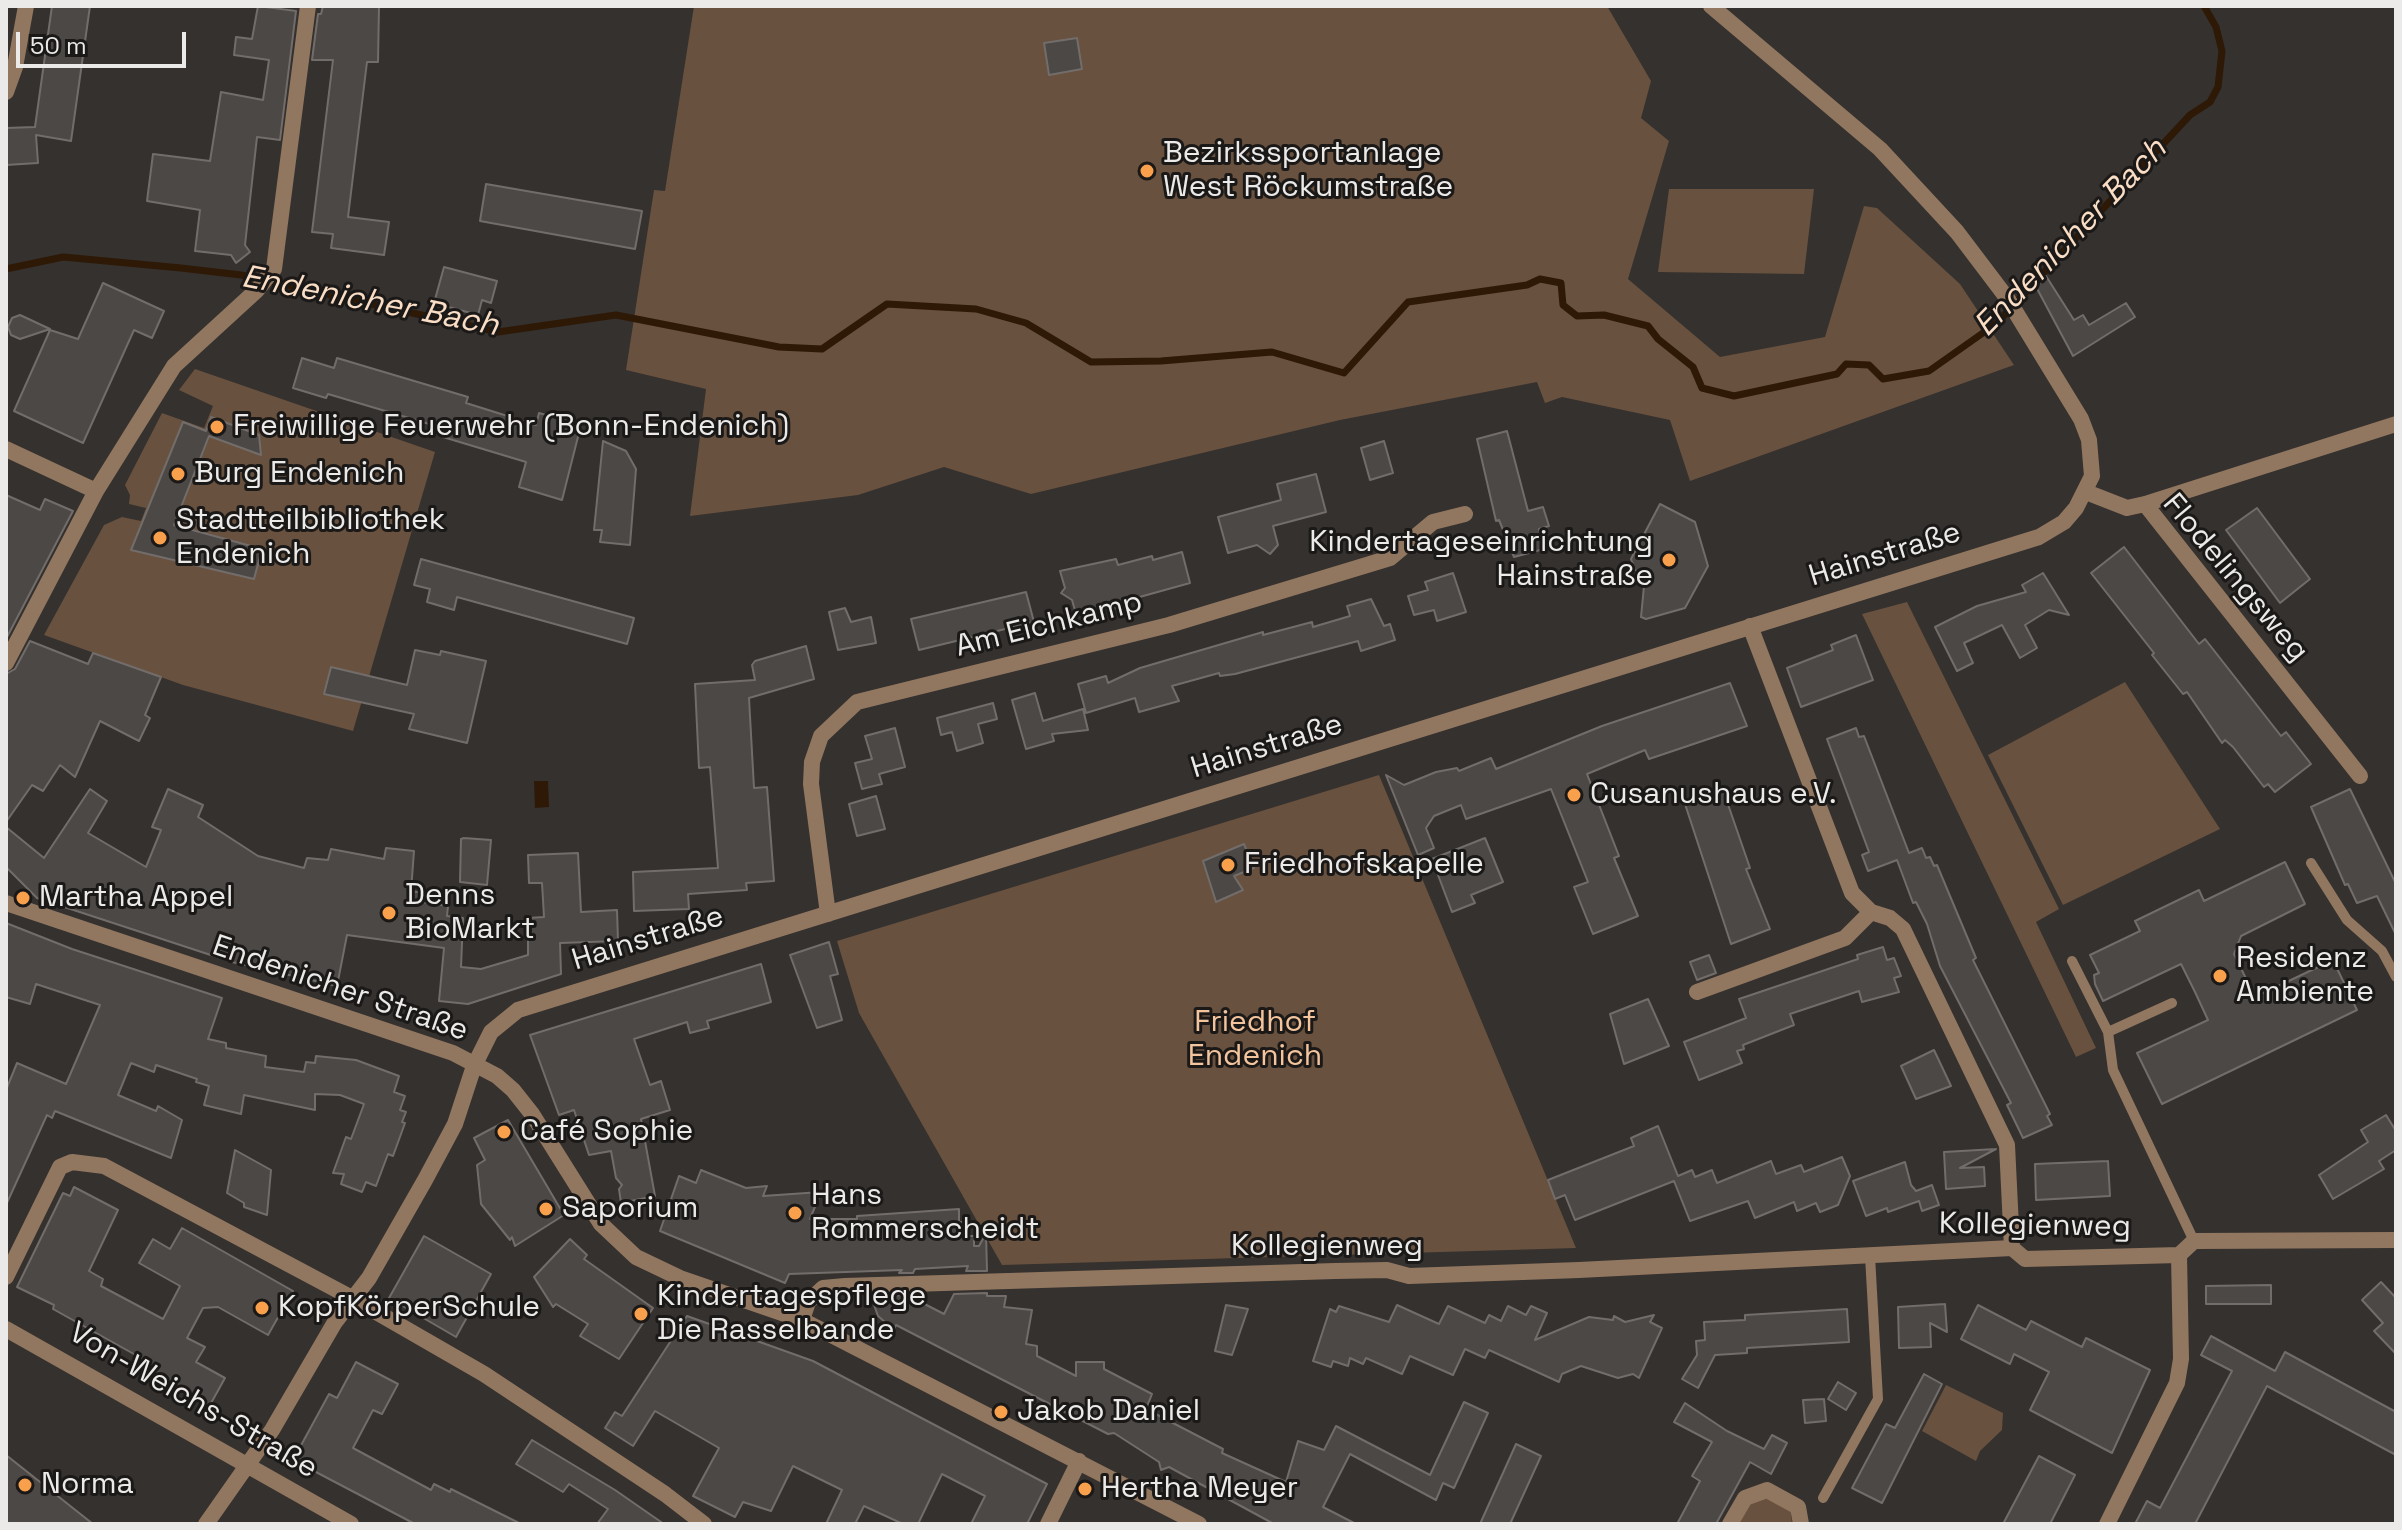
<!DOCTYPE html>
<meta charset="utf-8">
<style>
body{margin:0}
#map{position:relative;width:2402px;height:1530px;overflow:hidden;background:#35312e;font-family:"Space Grotesk",sans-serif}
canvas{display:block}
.frame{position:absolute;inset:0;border:8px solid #eceae8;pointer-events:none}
.scale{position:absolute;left:16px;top:32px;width:170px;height:36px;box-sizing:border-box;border:4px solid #eceae8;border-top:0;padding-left:10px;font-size:24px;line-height:28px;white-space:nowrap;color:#eceae8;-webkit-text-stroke:6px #1b1918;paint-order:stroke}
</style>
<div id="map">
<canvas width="2402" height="1530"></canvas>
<div class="frame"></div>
<div class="scale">50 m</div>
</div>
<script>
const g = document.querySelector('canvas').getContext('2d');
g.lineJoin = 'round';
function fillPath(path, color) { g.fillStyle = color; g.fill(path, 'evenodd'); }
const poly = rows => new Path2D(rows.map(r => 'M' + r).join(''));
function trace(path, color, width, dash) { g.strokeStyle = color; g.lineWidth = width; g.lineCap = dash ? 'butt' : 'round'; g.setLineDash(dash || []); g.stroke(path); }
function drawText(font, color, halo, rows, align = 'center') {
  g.font = font + ' "Space Grotesk",sans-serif'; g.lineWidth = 6; g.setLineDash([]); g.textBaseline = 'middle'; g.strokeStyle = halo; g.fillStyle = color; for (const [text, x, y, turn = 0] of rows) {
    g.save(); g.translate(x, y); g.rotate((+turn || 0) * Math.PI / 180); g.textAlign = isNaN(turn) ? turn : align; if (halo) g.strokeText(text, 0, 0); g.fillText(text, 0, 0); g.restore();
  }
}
fillPath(poly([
 [694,6,1607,6,1651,81,1641,118,1669,141,1628,279,1720,357,1825,337,1864,206,1877,208,1960,284,2014,365,1690,481,1670,420,1562,397,1545,403,1537,382,1340,420,1031,494,944,467,858,495,690,516,706,389,626,370,654,190,665,191],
 [1669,189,1814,189,1804,274,1658,272],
 [195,369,435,452,353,731,183,685,44,635,104,525,122,517,141,521,146,508,129,504,130,495,125,485,162,413,204,428,213,406,179,390],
 [1907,602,2059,909,2036,922,2096,1048,2076,1057,1862,614],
 [2125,682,2220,829,2063,905,1988,755],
 [1379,775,1576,1248,1002,1265,859,1013,837,941],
 [1946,1385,2003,1413,2002,1430,1980,1451,1976,1461,1922,1431],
 [1766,1495,1791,1512,1792,1524,1739,1524,1750,1503]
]), '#68513e');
fillPath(poly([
 [534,781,548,781,549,807,535,808]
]), '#2e1906');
trace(poly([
 [6,269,63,257,181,268,241,275,498,332,616,315,779,347,822,349,887,304,976,309,1026,323,1091,362,1161,361,1272,352,1344,373,1408,302,1527,285,1540,279,1561,283,1563,305,1577,316,1604,315,1648,326,1658,339,1693,367,1702,388,1734,396,1837,374,1846,364,1869,365,1883,379,1929,371,1997,323,2190,115,2210,102,2218,87,2222,51,2216,27,2204,6]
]), '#2e1906', 7);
const building = poly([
 [52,6,90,6,71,141,36,135,38,163,6,165,6,128,35,127,52,6],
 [258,6,296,11,280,140,257,137,245,245,250,252,236,263,231,255,195,251,200,210,147,201,153,154,210,161,221,92,263,100,269,60,234,55,236,37,252,39,258,6],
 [323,6,379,6,378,62,367,62,348,217,389,222,384,255,331,248,333,234,312,232,333,60,312,60,318,14,321,14,323,6],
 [1077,38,1082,69,1049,75,1044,43,1077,38],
 [486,184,642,211,635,249,480,221,486,184],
 [444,267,497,281,491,303,482,300,478,315,434,303,444,267],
 [2046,276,2074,320,2083,315,2089,325,2126,303,2135,317,2073,356,2034,283,2046,276],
 [103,283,164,311,152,338,134,330,83,443,14,411,50,330,78,339,103,283],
 [20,315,50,329,20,339,11,335,8,327,12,318,20,315],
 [302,358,334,368,337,358,468,397,466,403,536,425,539,413,581,425,562,500,519,487,526,462,443,437,446,429,328,394,326,398,293,388,302,358],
 [211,417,259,435,261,455,209,436,174,525,262,549,254,579,131,550,183,422,206,431,211,417],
 [1507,431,1528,511,1543,507,1549,526,1539,529,1544,549,1514,557,1499,520,1496,521,1477,439,1507,431],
 [603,441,626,451,636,469,630,545,600,542,602,530,594,530,603,441],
 [1384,441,1393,473,1370,480,1361,448,1384,441],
 [1316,474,1326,512,1273,526,1278,545,1270,554,1257,545,1228,553,1218,517,1281,500,1277,484,1316,474],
 [6,495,40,510,45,499,73,511,6,639,6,495],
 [1660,504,1695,522,1708,566,1685,608,1646,619,1641,617,1645,576,1635,570,1631,559,1660,504],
 [2257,508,2310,579,2280,603,2226,530,2257,508],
 [2124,547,2199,644,2205,639,2281,736,2286,732,2311,764,2275,792,2268,784,2264,787,2233,747,2225,740,2222,743,2187,692,2183,694,2152,655,2154,653,2091,573,2124,547],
 [1182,552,1190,583,1118,603,1114,610,1101,603,1093,616,1086,611,1076,614,1072,600,1061,593,1065,588,1060,571,1116,559,1118,565,1152,556,1153,560,1182,552],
 [421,559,634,618,627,644,457,597,454,610,427,602,430,589,414,585,421,559],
 [1453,573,1466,612,1437,621,1434,610,1414,615,1408,596,1428,590,1425,582,1453,573],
 [2043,573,2069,615,2049,610,2025,625,2037,648,2020,658,2002,625,1964,643,1973,663,1957,671,1935,627,1977,606,2026,592,2022,585,2043,573],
 [1026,592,1034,622,919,650,911,619,1026,592],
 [1371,599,1384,626,1390,624,1395,640,1361,651,1358,641,1235,674,1220,676,1219,673,1172,686,1179,701,1139,712,1135,698,1086,713,1078,684,1106,676,1108,683,1140,668,1263,632,1263,635,1312,622,1313,627,1350,616,1347,606,1371,599],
 [845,608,851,622,871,617,876,643,838,650,829,612,845,608],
 [1856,635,1873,680,1801,707,1787,668,1833,650,1831,645,1856,635],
 [30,641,88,664,93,653,161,677,145,715,150,718,139,741,100,721,75,777,60,765,43,791,32,785,6,822,6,674,15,669,30,641],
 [806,646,814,679,749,698,754,788,767,787,774,881,746,883,747,890,688,894,689,909,634,911,633,872,718,868,710,767,699,768,695,684,755,680,752,665,755,661,806,646],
 [415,650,440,655,441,651,486,661,467,743,409,729,414,714,324,694,331,667,407,685,415,650],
 [1730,683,1747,726,1649,759,1645,750,1587,774,1619,856,1614,858,1638,916,1593,934,1574,887,1588,882,1551,789,1466,819,1461,805,1434,816,1426,828,1434,848,1418,855,1386,775,1404,785,1436,772,1457,768,1459,771,1491,758,1496,769,1602,726,1730,683],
 [1035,693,1043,721,1083,709,1088,730,1052,734,1054,741,1026,749,1012,700,1035,693],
 [993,703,997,719,978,724,983,743,957,751,952,732,941,735,937,718,993,703],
 [895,728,905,767,879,774,882,784,862,789,855,763,872,759,865,736,895,728],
 [1856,728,1859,737,1864,736,1909,853,1922,848,1926,858,1930,857,1934,866,1937,865,1976,958,1973,960,2050,1114,2047,1116,2052,1125,2023,1138,2007,1105,2011,1103,1940,966,1927,924,1916,902,1913,903,1897,860,1868,871,1862,855,1869,852,1827,739,1856,728],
 [1722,787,1750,868,1746,869,1770,929,1731,944,1684,801,1722,787],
 [90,789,107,801,88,833,146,867,161,830,152,827,168,789,203,805,198,817,258,856,304,868,307,858,328,860,331,849,384,859,386,848,414,851,411,891,423,893,422,902,448,906,447,916,463,918,461,967,481,969,528,955,528,918,544,917,542,883,529,883,528,855,578,853,581,912,617,910,618,941,560,943,561,974,468,1004,439,1001,444,948,347,935,337,986,232,962,37,898,6,867,6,827,44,858,90,789],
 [2350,789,2396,884,2396,935,2377,896,2357,903,2348,884,2345,885,2311,807,2350,789],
 [876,796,885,829,857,836,849,804,876,796],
 [464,838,491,840,487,885,460,882,461,839,464,838],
 [1485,838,1503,882,1471,895,1475,903,1452,912,1432,859,1485,838],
 [1244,844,1254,868,1234,876,1243,890,1216,902,1203,861,1244,844],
 [2285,862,2305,904,2241,936,2234,954,2255,997,2333,960,2357,1010,2162,1104,2137,1053,2208,1020,2195,992,2181,964,2103,1001,2095,984,2094,975,2099,973,2090,955,2140,931,2135,921,2199,890,2204,901,2285,862],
 [6,923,72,949,222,998,208,1039,226,1043,226,1048,266,1056,265,1067,304,1072,306,1062,315,1063,316,1056,356,1060,399,1076,394,1092,405,1096,400,1110,406,1112,402,1122,405,1123,393,1156,388,1154,376,1186,366,1182,362,1192,341,1184,344,1174,333,1173,346,1137,351,1139,364,1104,340,1095,315,1094,315,1110,244,1095,241,1114,204,1105,209,1086,196,1082,197,1079,156,1065,154,1072,131,1063,118,1095,156,1111,158,1106,182,1120,171,1158,55,1111,52,1118,47,1115,6,1205,6,1090,17,1063,66,1084,100,1005,36,984,30,1004,6,997,6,923],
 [829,942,838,974,830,976,842,1020,817,1028,790,955,829,942],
 [1883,947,1887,960,1894,958,1901,976,1894,978,1899,992,1862,1002,1859,991,1790,1014,1794,1025,1743,1045,1744,1049,1737,1051,1742,1063,1699,1080,1684,1042,1746,1018,1739,999,1858,959,1857,955,1883,947],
 [1709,955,1716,973,1697,980,1690,962,1709,955],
 [761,964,771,1002,707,1021,709,1028,690,1033,687,1022,634,1039,650,1085,661,1081,670,1110,641,1119,655,1196,621,1203,619,1189,622,1185,616,1178,611,1151,589,1155,574,1110,559,1115,530,1035,761,964],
 [1648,999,1669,1046,1624,1064,1610,1014,1648,999],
 [1934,1050,1951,1086,1916,1099,1901,1066,1934,1050],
 [2386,1115,2396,1131,2396,1150,2379,1161,2384,1169,2333,1199,2319,1175,2368,1142,2361,1130,2386,1115],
 [508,1120,564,1215,515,1246,512,1237,510,1240,481,1204,477,1165,485,1160,474,1138,508,1120],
 [1658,1126,1678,1176,1692,1170,1695,1177,1712,1170,1717,1183,1771,1161,1776,1174,1801,1165,1804,1172,1842,1157,1850,1176,1838,1205,1820,1212,1816,1203,1797,1211,1794,1202,1755,1218,1748,1201,1690,1221,1674,1181,1575,1220,1565,1195,1555,1199,1548,1180,1634,1146,1631,1138,1658,1126],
 [1996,1149,1960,1168,1984,1167,1985,1186,1946,1189,1944,1152,1996,1149],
 [235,1150,271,1170,267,1215,244,1207,244,1203,227,1193,235,1150],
 [2108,1161,2110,1196,2036,1200,2035,1164,2108,1161],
 [1905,1162,1911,1185,1916,1191,1932,1185,1939,1205,1922,1211,1919,1201,1888,1212,1887,1208,1866,1216,1853,1181,1905,1162],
 [701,1170,746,1188,767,1186,763,1196,821,1192,810,1219,857,1219,857,1216,959,1209,959,1222,967,1222,967,1236,974,1236,974,1246,979,1246,986,1233,987,1271,966,1271,968,1266,915,1269,913,1273,899,1273,902,1270,789,1274,785,1283,660,1231,679,1176,696,1183,701,1170],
 [74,1187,118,1210,89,1271,103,1279,101,1286,163,1319,180,1286,139,1263,153,1239,170,1249,182,1228,293,1291,268,1335,218,1307,203,1308,187,1338,205,1347,196,1362,225,1378,210,1405,164,1380,165,1377,139,1362,141,1358,53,1309,54,1305,17,1287,63,1193,70,1196,74,1187],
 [424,1236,491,1274,456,1337,389,1298,424,1236],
 [570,1239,587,1255,584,1259,653,1308,619,1359,580,1336,588,1324,556,1304,553,1307,534,1277,570,1239],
 [2381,1282,2396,1298,2396,1354,2374,1331,2383,1323,2362,1300,2381,1282],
 [2271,1285,2271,1304,2206,1304,2206,1286,2271,1285],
 [987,1293,987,1296,1006,1296,1004,1307,1032,1310,1026,1344,1037,1346,1037,1356,1076,1376,1076,1362,1104,1362,1104,1369,1152,1394,1146,1409,1223,1449,1222,1453,1286,1482,1298,1441,1324,1450,1336,1426,1430,1475,1464,1402,1488,1413,1454,1488,1443,1483,1436,1500,1350,1454,1323,1507,1356,1524,1274,1524,1169,1467,1161,1470,1159,1462,1114,1433,1108,1434,896,1325,894,1330,878,1316,873,1302,879,1296,907,1295,944,1314,954,1294,987,1293],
 [1945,1304,1947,1332,1930,1323,1931,1347,1899,1348,1898,1307,1945,1304],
 [1226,1305,1248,1309,1232,1355,1215,1351,1226,1305],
 [1397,1305,1439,1324,1448,1306,1485,1323,1489,1315,1501,1321,1508,1306,1526,1315,1531,1306,1547,1313,1535,1340,1589,1317,1613,1320,1614,1316,1625,1322,1654,1315,1650,1322,1662,1328,1639,1378,1633,1374,1618,1378,1581,1366,1562,1374,1559,1382,1489,1350,1485,1358,1465,1349,1453,1375,1410,1356,1402,1374,1366,1358,1363,1364,1350,1358,1348,1366,1333,1361,1331,1367,1313,1361,1330,1309,1336,1312,1339,1306,1389,1322,1397,1305],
 [1978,1305,2026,1330,2031,1321,2082,1347,2086,1338,2150,1370,2112,1453,2030,1410,2049,1372,2014,1354,2010,1364,1961,1339,1978,1305],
 [1847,1309,1849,1342,1747,1348,1747,1353,1715,1355,1698,1388,1682,1379,1697,1355,1696,1341,1705,1340,1704,1322,1745,1320,1745,1315,1847,1309],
 [687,1316,813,1361,1047,1484,1027,1524,971,1524,985,1496,942,1474,918,1524,903,1524,864,1506,855,1524,826,1524,842,1490,793,1466,771,1511,743,1502,735,1517,693,1496,719,1448,655,1411,633,1446,605,1428,615,1412,622,1416,687,1316],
 [2211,1336,2275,1371,2285,1352,2396,1412,2396,1455,2267,1386,2195,1524,2135,1524,2147,1501,2160,1508,2232,1371,2201,1355,2211,1336],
 [356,1362,398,1384,382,1414,373,1410,353,1448,431,1490,434,1484,450,1492,451,1489,521,1524,415,1524,293,1460,329,1394,337,1398,356,1362],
 [1924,1374,1942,1384,1882,1503,1852,1488,1886,1424,1895,1428,1924,1374],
 [1838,1382,1856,1393,1846,1410,1828,1399,1838,1382],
 [1824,1399,1826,1421,1805,1423,1803,1400,1824,1399],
 [1685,1403,1727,1431,1764,1449,1772,1435,1787,1443,1771,1474,1750,1462,1716,1524,1677,1524,1700,1481,1692,1476,1712,1442,1674,1422,1685,1403],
 [532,1440,615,1490,664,1524,597,1524,608,1509,569,1484,563,1492,516,1464,532,1440],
 [1516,1444,1541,1456,1510,1524,1480,1524,1516,1444],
 [6,1455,93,1524,6,1524,6,1455],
 [2039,1456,2075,1475,2050,1524,2003,1524,2039,1456]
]);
fillPath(building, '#4c4845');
trace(building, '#726d6a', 2);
trace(poly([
 [2311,863,2347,920,2382,951,2396,977],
 [2072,961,2108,1032,2113,1070,2194,1241],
 [2108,1032,2172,1003],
 [1823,1498,1878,1399,1870,1256]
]), '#927760', 10);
trace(poly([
 [6,92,15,67,26,6],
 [6,449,96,491],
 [2086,492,2127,508,2145,504,2396,424],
 [2145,504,2360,776],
 [1750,626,1852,893,1871,912,1890,918,1903,929,2007,1145,2012,1248],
 [6,663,96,491,174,366,257,290,274,269,308,6],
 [6,903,453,1053,497,1076,513,1090,532,1114,601,1224,636,1257,680,1278,802,1320,1199,1524],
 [828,914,811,784,812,762,821,736,857,702,1169,625,1390,558,1433,522,1465,514],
 [1697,992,1845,938,1871,912],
 [6,1277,60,1167,72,1162,104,1166,352,1298,484,1374,665,1494,704,1524],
 [802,1320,808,1302,823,1288,845,1286,1335,1271,1387,1270,1409,1276,1579,1270,2012,1248,2025,1259,2179,1255,2194,1241,2396,1240],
 [6,1329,351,1524],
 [206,1524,272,1430,335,1322,369,1278,425,1180,455,1124,474,1066,491,1032,518,1010,2039,537,2064,522,2076,508,2092,476,2089,440,2081,419,2007,298,1957,232,1880,149,1711,6],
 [1048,1524,1079,1461],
 [1730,1524,1745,1498,1767,1490,1798,1507,1801,1524],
 [2107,1524,2177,1383,2181,1359,2179,1255]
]), '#927760', 16);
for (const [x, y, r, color] of [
 [1147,171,8,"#f9a04d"],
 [217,427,8,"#f9a04d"],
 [178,474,8,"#f9a04d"],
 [160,538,8,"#f9a04d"],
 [1669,560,8,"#f9a04d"],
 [1574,795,8,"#f9a04d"],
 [1228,865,8,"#f9a04d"],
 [23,898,8,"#f9a04d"],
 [389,913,8,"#f9a04d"],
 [2220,976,8,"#f9a04d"],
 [504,1132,8,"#f9a04d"],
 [546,1209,8,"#f9a04d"],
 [795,1213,8,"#f9a04d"],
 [262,1308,8,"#f9a04d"],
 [641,1314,8,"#f9a04d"],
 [1001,1412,8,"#f9a04d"],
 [25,1485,8,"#f9a04d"],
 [1085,1489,8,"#f9a04d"]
]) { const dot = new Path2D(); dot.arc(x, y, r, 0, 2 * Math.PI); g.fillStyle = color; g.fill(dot); trace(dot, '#1b1918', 3); }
drawText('30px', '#eceae8', '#1b1918', [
 ["Bezirkssportanlage",1163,154],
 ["West Röckumstraße",1163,188],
 ["Freiwillige Feuerwehr (Bonn-Endenich)",233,427],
 ["Burg Endenich",194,474],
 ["Stadtteilbibliothek",176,521],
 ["Endenich",176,555],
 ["Kindertageseinrichtung",1653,543,"right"],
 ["Hainstraße",1653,577,"right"],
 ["Cusanushaus e.V.",1590,795],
 ["Friedhofskapelle",1244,865],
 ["Denns",405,896],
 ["BioMarkt",405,930],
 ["Martha Appel",39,898],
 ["Residenz",2236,959],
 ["Ambiente",2236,993],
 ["Café Sophie",520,1132],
 ["Hans",811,1196],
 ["Rommerscheidt",811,1230],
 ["Saporium",562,1209],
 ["Kindertagespflege",657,1297],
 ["Die Rasselbande",657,1331],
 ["KopfKörperSchule",278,1308],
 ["Jakob Daniel",1017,1412],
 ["Norma",41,1485],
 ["Hertha Meyer",1101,1489]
], 'left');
drawText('30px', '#eceae8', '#1b1918', [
 ["Hainstraße",1885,555,-17],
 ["Flodelingsweg",2235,578,50],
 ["Am Eichkamp",1049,625,-14],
 ["Hainstraße",1267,747,-17],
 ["Hainstraße",648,939,-17],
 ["Endenicher Straße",340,989,19],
 ["Kollegienweg",2035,1226,1],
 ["Kollegienweg",1327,1247],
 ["Von-Weichs-Straße",193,1401,30]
]);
drawText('30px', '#f4c49d', '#1b1918', [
 ["Friedhof",1255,1023],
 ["Endenich",1255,1057]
]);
drawText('italic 32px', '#faddc5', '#1b1918', [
 ["Endenicher Bach",2071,238,-46],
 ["Endenicher Bach",370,302,11]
]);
</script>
